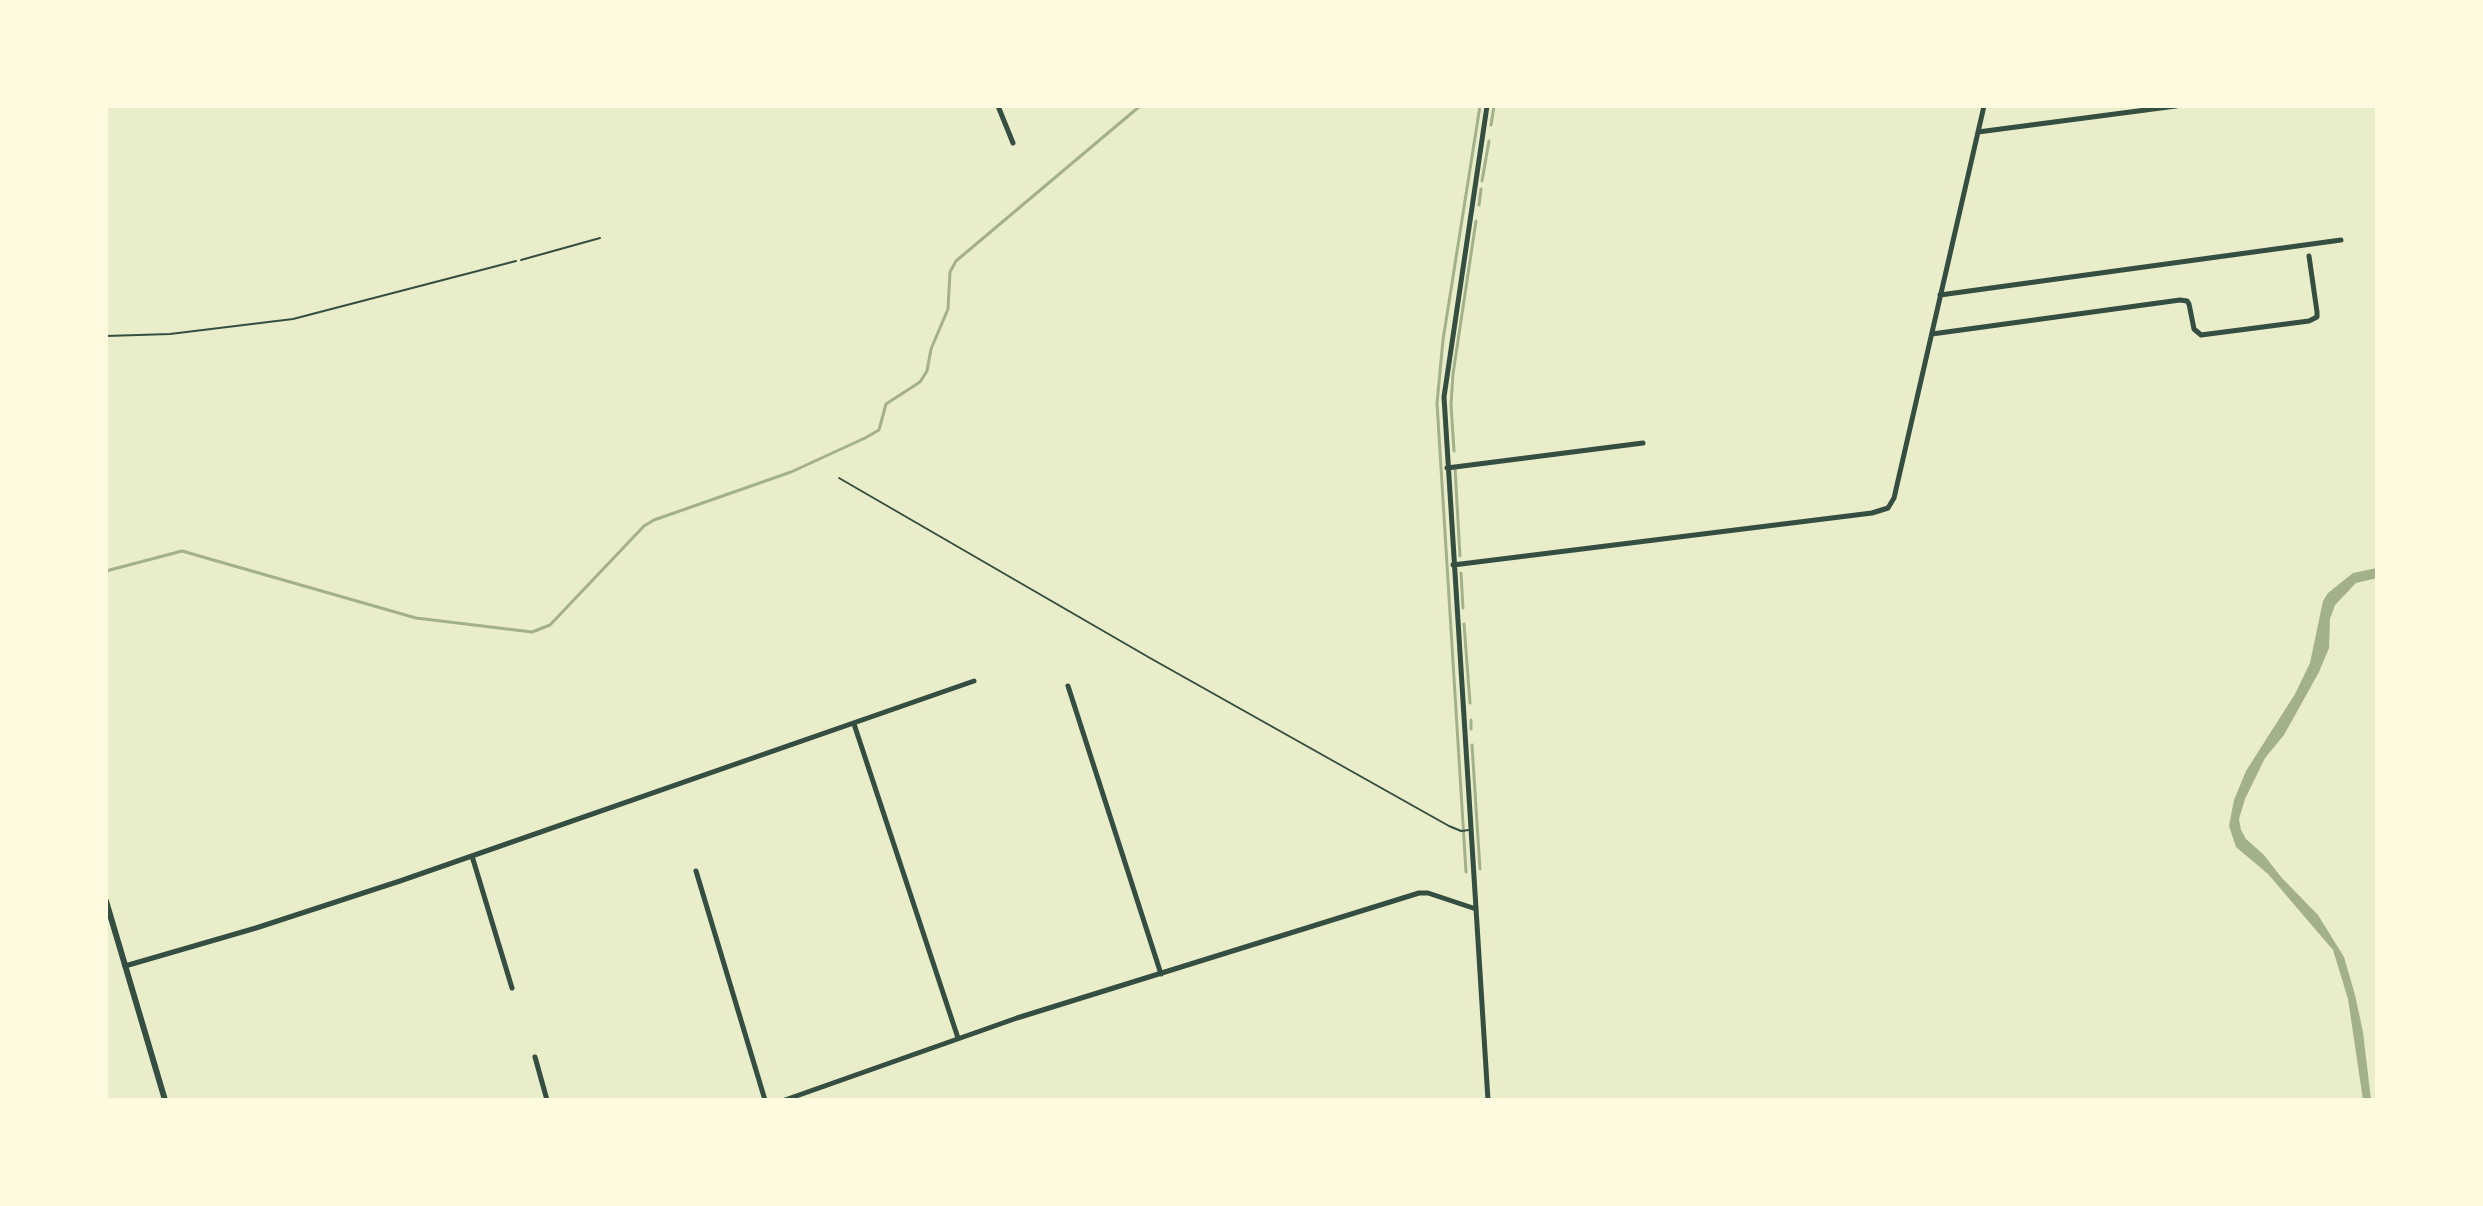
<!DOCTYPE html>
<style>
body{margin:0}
#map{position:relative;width:2483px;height:1206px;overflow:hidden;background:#e9edc9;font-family:Ubuntu,sans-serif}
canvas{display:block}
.frame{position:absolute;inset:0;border:108px solid #fefae0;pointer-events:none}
</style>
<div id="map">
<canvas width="2483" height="1206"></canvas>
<div class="frame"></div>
</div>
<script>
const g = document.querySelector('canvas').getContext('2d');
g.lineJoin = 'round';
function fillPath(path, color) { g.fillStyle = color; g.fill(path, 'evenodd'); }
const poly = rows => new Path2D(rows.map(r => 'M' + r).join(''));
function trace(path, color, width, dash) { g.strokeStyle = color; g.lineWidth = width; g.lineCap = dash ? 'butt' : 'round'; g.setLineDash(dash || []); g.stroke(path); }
fillPath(poly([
 [2377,568,2377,578,2356,583,2335,605,2330,619,2329,648,2319,672,2284,735,2265,758,2245,799,2239,819,2241,830,2246,839,2264,855,2281,877,2318,915,2344,957,2355,995,2363,1032,2371,1100,2363,1100,2348,999,2333,950,2268,874,2236,847,2229,826,2234,800,2246,771,2295,694,2310,663,2323,601,2328,593,2353,573]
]), '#a3b18a');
trace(poly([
 [1491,125,1494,106],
 [1482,181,1489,141],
 [1479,205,1481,189],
 [1454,451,1451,405,1453,374,1476,221],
 [1455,468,1460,556],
 [106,571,182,551,416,618,532,632,550,625,644,526,654,520,791,472,865,438,879,430,886,404,920,382,927,371,931,349,948,309,950,272,956,261,1140,106],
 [1461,573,1463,608],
 [1464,624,1470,703],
 [1471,720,1471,729],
 [1472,745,1480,869],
 [1466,872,1437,403,1443,340,1480,106]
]), '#a3b18a', 3);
trace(poly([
 [521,260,600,238]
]), '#344e41', 2);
trace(poly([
 [106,336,170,334,293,319,516,261],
 [839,478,1150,658,1449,826,1461,831,1469,830]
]), '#344e41', 2);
trace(poly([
 [998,106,1013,143],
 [1487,106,1444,397,1488,1100],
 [1978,132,2176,106],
 [1940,295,2341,240],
 [1932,334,2180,300,2187,301,2189,304,2194,329,2201,335,2309,321,2317,317,2317,312,2309,256],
 [1447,468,1643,443],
 [1453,565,1872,513,1888,508,1894,498,1984,106],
 [1068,686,1161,974],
 [854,724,958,1038],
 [472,856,512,988],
 [696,871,765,1100],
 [125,966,256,928,400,881,974,681],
 [535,1057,547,1100],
 [785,1100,1017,1018,1419,893,1428,893,1476,909]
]), '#344e41', 5);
trace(poly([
 [106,901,165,1100]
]), '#344e41', 6);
</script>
